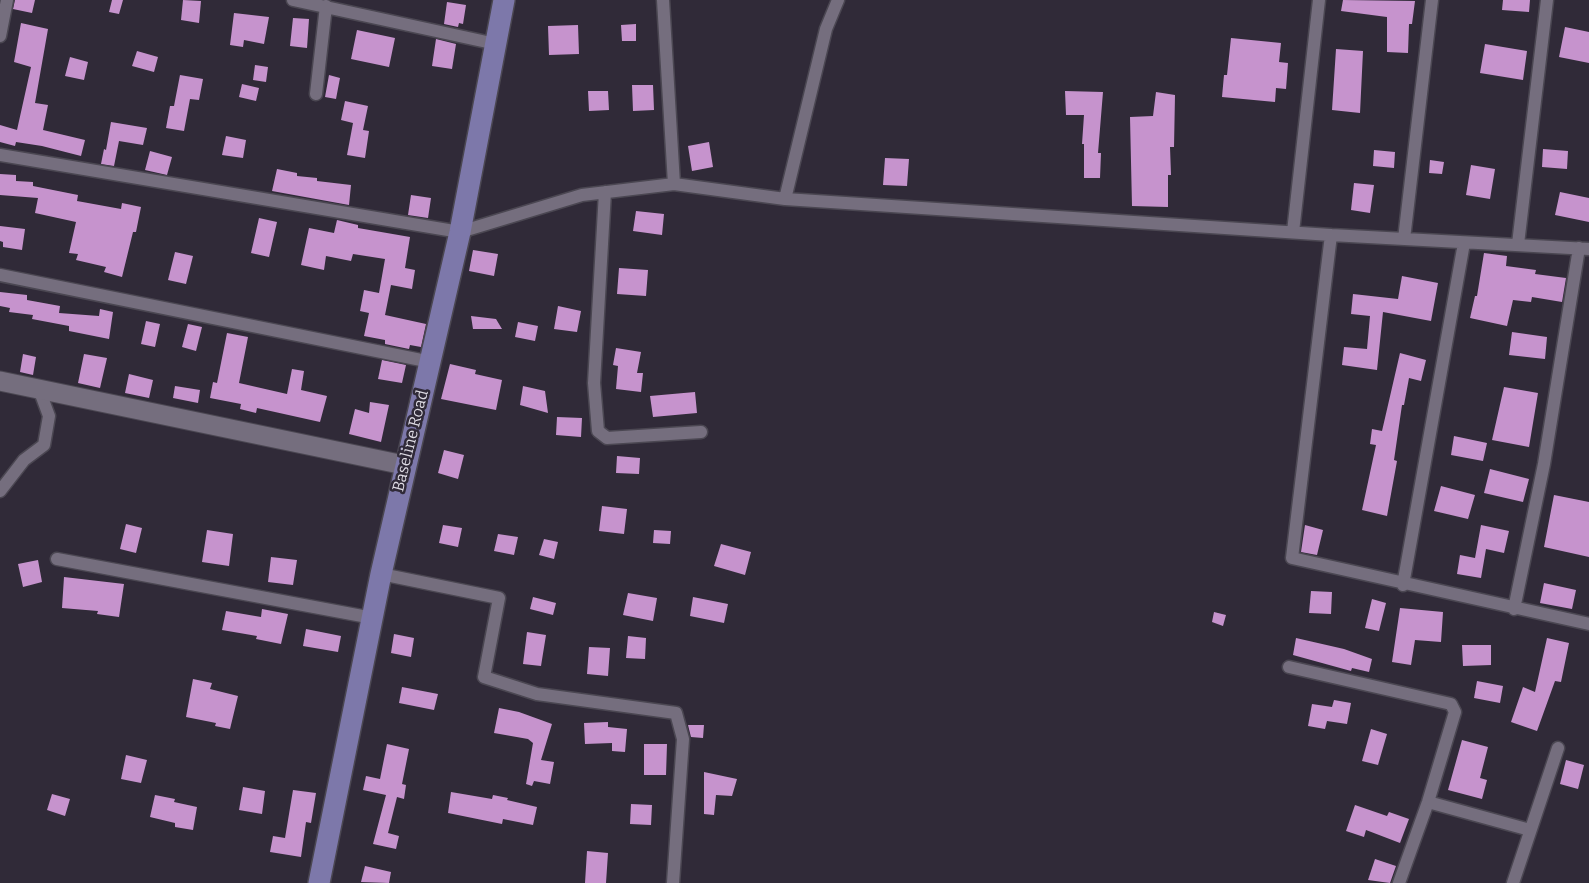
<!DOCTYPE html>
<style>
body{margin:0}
canvas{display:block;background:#302a38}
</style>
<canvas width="1589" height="883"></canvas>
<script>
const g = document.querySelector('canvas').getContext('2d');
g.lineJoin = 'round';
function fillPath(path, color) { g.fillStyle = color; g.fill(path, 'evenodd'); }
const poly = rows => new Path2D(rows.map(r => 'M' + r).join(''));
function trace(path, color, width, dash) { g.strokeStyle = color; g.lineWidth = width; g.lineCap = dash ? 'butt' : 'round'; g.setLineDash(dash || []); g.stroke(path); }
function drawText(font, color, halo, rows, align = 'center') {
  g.font = font + ' Bitter,serif'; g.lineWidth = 5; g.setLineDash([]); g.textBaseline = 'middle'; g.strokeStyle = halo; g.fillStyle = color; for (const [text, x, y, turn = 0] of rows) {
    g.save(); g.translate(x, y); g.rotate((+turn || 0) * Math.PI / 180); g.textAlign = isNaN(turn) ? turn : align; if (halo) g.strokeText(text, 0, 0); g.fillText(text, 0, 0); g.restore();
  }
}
fillPath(poly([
 [15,0,35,0,32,13,13,9],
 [112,0,123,0,119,14,109,12],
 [183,0,201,1,199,23,181,20],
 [1343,0,1415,1,1412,24,1409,24,1408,53,1387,52,1387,17,1341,11],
 [1503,0,1530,0,1529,12,1502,10],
 [447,2,466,5,463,24,459,23,458,27,444,24],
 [234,13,269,17,264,44,244,40,243,47,230,45],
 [293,18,309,19,307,48,290,46],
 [21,23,48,29,35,103,48,105,43,130,85,140,81,156,42,146,16,142,15,146,0,142,0,125,17,130,31,67,14,62],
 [636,24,636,41,622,41,621,25],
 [578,25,579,54,549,55,548,26],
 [1565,27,1589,32,1589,63,1559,57],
 [357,30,395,38,389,67,351,59],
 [1231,38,1281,43,1279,62,1288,63,1286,89,1276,88,1275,102,1222,97,1224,75,1227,75],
 [436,39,456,44,452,69,432,66],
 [1485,44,1527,51,1523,80,1480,73],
 [1336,49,1363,51,1360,113,1332,110],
 [137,51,158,57,154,72,132,66],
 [70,57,88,62,84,80,65,76],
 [255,65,268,67,266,82,253,80],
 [180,75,203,79,199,100,190,99,184,131,166,128,170,106,174,106],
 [329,75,340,78,336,99,325,97],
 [242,84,259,88,256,101,239,97],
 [632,85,653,85,654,110,633,111],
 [588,91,608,91,609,110,589,111],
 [1065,91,1103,92,1098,153,1101,153,1100,178,1084,178,1084,144,1082,144,1084,115,1066,115],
 [1156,92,1175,95,1174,147,1170,147,1171,175,1168,175,1168,207,1132,206,1130,117,1153,116],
 [345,101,368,106,363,130,369,131,365,158,347,155,353,123,341,120],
 [111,122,147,128,143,145,119,141,114,166,101,164,104,149,106,150],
 [226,136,246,140,243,158,222,155],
 [709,142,713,167,692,171,688,146],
 [1543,149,1568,151,1567,169,1542,167],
 [1374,150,1395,152,1394,168,1373,166],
 [150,151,172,157,167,175,145,170],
 [885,158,909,159,907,186,883,185],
 [1430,160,1444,162,1442,174,1429,173],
 [1471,165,1495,169,1490,199,1466,195],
 [277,169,297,173,297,176,317,178,317,181,351,185,349,205,272,191],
 [0,174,16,175,16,181,33,182,33,186,78,195,77,201,121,209,122,203,141,207,136,232,133,232,122,277,104,272,106,267,76,260,78,254,69,253,76,222,35,213,38,198,0,195],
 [1354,183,1374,185,1370,213,1351,210],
 [1560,192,1589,198,1589,222,1555,215],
 [411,195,431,198,428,218,408,215],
 [636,211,664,214,662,235,633,231],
 [259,218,277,222,269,257,251,253],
 [337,220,358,225,358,228,410,237,405,268,415,270,412,289,391,285,385,315,426,324,421,347,410,345,409,349,385,344,385,340,364,336,369,313,360,311,364,290,379,293,385,259,353,254,351,261,326,256,324,270,301,265,309,228,334,233],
 [0,226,25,229,22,250,3,247,3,242,0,241],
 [473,250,498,254,494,276,469,271],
 [175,252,193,256,186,284,168,280],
 [1484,253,1507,256,1506,266,1536,270,1535,274,1566,278,1562,302,1532,297,1531,302,1513,300,1507,326,1470,318,1475,296,1477,296],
 [619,268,648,270,646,296,617,294],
 [1402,276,1438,283,1431,321,1383,312,1377,370,1342,365,1344,347,1367,349,1370,316,1351,314,1353,294,1398,299],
 [0,292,27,295,27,300,60,306,59,313,99,316,100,309,113,312,109,339,69,331,69,326,32,319,33,315,9,312,10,308,0,306],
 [558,306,581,311,577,332,554,329],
 [471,316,496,319,502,329,473,329],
 [146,321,160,324,155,347,141,344],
 [518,322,538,326,535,341,515,337],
 [188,324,202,327,196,351,182,347],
 [1512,332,1547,337,1545,359,1509,355],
 [227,333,248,337,239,383,287,394,292,369,304,371,301,390,327,396,320,422,257,408,256,413,240,409,241,404,210,398,213,382,217,383],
 [616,348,641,352,637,373,643,373,641,392,616,389,618,366,613,365],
 [1400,353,1426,360,1421,381,1409,378,1404,405,1402,405,1394,460,1397,461,1387,516,1362,510,1376,445,1370,444,1372,429,1382,431],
 [23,354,36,357,33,375,20,372],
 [84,354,107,358,100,388,78,383],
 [382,360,406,365,402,383,378,379],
 [450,364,476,370,475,374,502,380,496,410,441,399],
 [129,374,153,380,149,398,125,393],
 [175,386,200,390,198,403,173,398],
 [523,386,545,391,548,413,520,405],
 [1504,387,1538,393,1529,447,1492,440],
 [695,392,697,413,653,417,650,396],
 [370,402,389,405,381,442,349,434,355,409,369,413],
 [557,417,582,418,581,437,556,435],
 [1454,436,1487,443,1483,461,1451,455],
 [444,450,464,455,458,479,438,473],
 [617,456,640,458,639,474,616,473],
 [1490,469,1529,479,1523,502,1484,493],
 [1441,486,1475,495,1468,519,1434,511],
 [1554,495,1589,502,1589,557,1544,547],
 [602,506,627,509,624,534,599,531],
 [126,524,142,528,136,553,120,549],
 [443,525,462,528,458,547,439,543],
 [1305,525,1323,530,1317,555,1301,552],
 [1481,525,1509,531,1504,553,1486,549,1481,578,1457,574,1460,555,1475,558],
 [207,530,233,534,229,566,202,562],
 [654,530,671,531,670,544,653,543],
 [498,534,518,537,514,555,494,551],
 [544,539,558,542,554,559,539,555],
 [721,544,751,552,745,575,714,566],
 [271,557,297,560,293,585,268,582],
 [38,560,42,582,23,587,18,564],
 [64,577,124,584,119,617,97,614,98,611,62,608],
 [1544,583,1576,590,1572,609,1540,603],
 [1311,591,1332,592,1331,614,1309,613],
 [628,593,657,598,653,621,623,615],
 [533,597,556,603,553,615,530,609],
 [693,597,728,604,724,623,690,616],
 [1372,599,1386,603,1379,631,1365,628],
 [1400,608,1443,612,1441,642,1415,640,1411,665,1392,662],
 [262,609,288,614,281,644,256,639,257,636,222,630,226,611,261,617],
 [1214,612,1226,615,1223,626,1212,622],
 [306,629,341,636,338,652,303,646],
 [527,632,546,635,541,666,523,664],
 [394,634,414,638,411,657,391,653],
 [628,636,646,638,645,659,626,658],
 [1296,638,1344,649,1372,659,1369,672,1352,668,1351,671,1293,655],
 [1547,638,1569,643,1561,682,1555,681,1537,731,1511,722,1523,687,1535,692],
 [1462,645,1491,645,1491,665,1463,666],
 [589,647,610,648,608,676,587,674],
 [193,679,212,683,210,689,238,696,230,729,215,726,216,723,186,717],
 [1477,681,1503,686,1500,703,1474,698],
 [402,687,438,694,434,710,399,703],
 [1334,700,1351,703,1347,724,1327,721,1325,729,1308,726,1312,704,1332,707],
 [499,708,519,712,552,724,541,760,554,762,550,784,534,781,532,786,526,784,533,743,528,739,494,733],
 [608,722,608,727,627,729,625,752,612,751,612,743,585,744,584,723],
 [688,725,704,725,703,738,691,737],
 [1371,729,1387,734,1378,765,1362,761],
 [1462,740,1488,747,1480,778,1487,780,1482,799,1448,790],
 [387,744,409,749,402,784,406,785,404,799,397,797,388,833,399,836,396,849,373,844,386,795,363,790,366,776,380,779],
 [644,744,667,744,666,775,644,775],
 [126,755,147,760,141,783,121,779],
 [1566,760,1584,765,1578,789,1560,784],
 [704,772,737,779,732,796,716,795,714,815,704,814],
 [243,787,265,791,262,814,239,810],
 [293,790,316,793,311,823,306,822,301,857,270,852,273,836,285,838],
 [451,792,492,799,493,795,508,798,507,800,537,807,533,825,503,819,502,824,448,813],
 [52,794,70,799,65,816,47,810],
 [155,795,175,799,174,802,197,807,193,830,175,827,175,823,150,817],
 [631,804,652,805,651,825,630,824],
 [1355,805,1387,816,1389,812,1409,819,1400,843,1366,830,1364,837,1346,831],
 [587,851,608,853,606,883,585,883],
 [1375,859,1396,866,1390,883,1368,880],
 [365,866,391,872,389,883,361,882]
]), '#c693cd');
const street = poly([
 [293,0,496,44],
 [663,0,674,184],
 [0,36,7,0],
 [316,94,326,6],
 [0,155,460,232,582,195,674,184,785,199,1331,235,1589,249],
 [605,192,594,383,598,431,607,438,701,432],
 [785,199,826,29,838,0],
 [1293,232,1319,0],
 [1331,235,1292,558,1589,624],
 [1404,239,1432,0],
 [1518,244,1547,0],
 [0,275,431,362],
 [0,491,24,460,44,445,49,416,39,389],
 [57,559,373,618],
 [381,574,499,598,484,677,537,694,676,713,683,739,673,883],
 [1403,585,1464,243],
 [1514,609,1544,464,1579,248],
 [1289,667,1451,704,1455,712,1428,802,1399,883],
 [1428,802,1530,830],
 [1513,883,1558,748]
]);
const secondary = poly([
 [0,381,404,465]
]);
const primary = poly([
 [319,883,381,574,460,232,504,0]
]);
trace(street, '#4b4752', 15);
trace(secondary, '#4b4752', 21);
trace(primary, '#4b4752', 24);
trace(street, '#756e7e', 12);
trace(secondary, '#756e7e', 19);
trace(primary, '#7d78aa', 21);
drawText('16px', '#dddae3', '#302a38', [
 ["Baseline Road",411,441,-76]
]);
</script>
